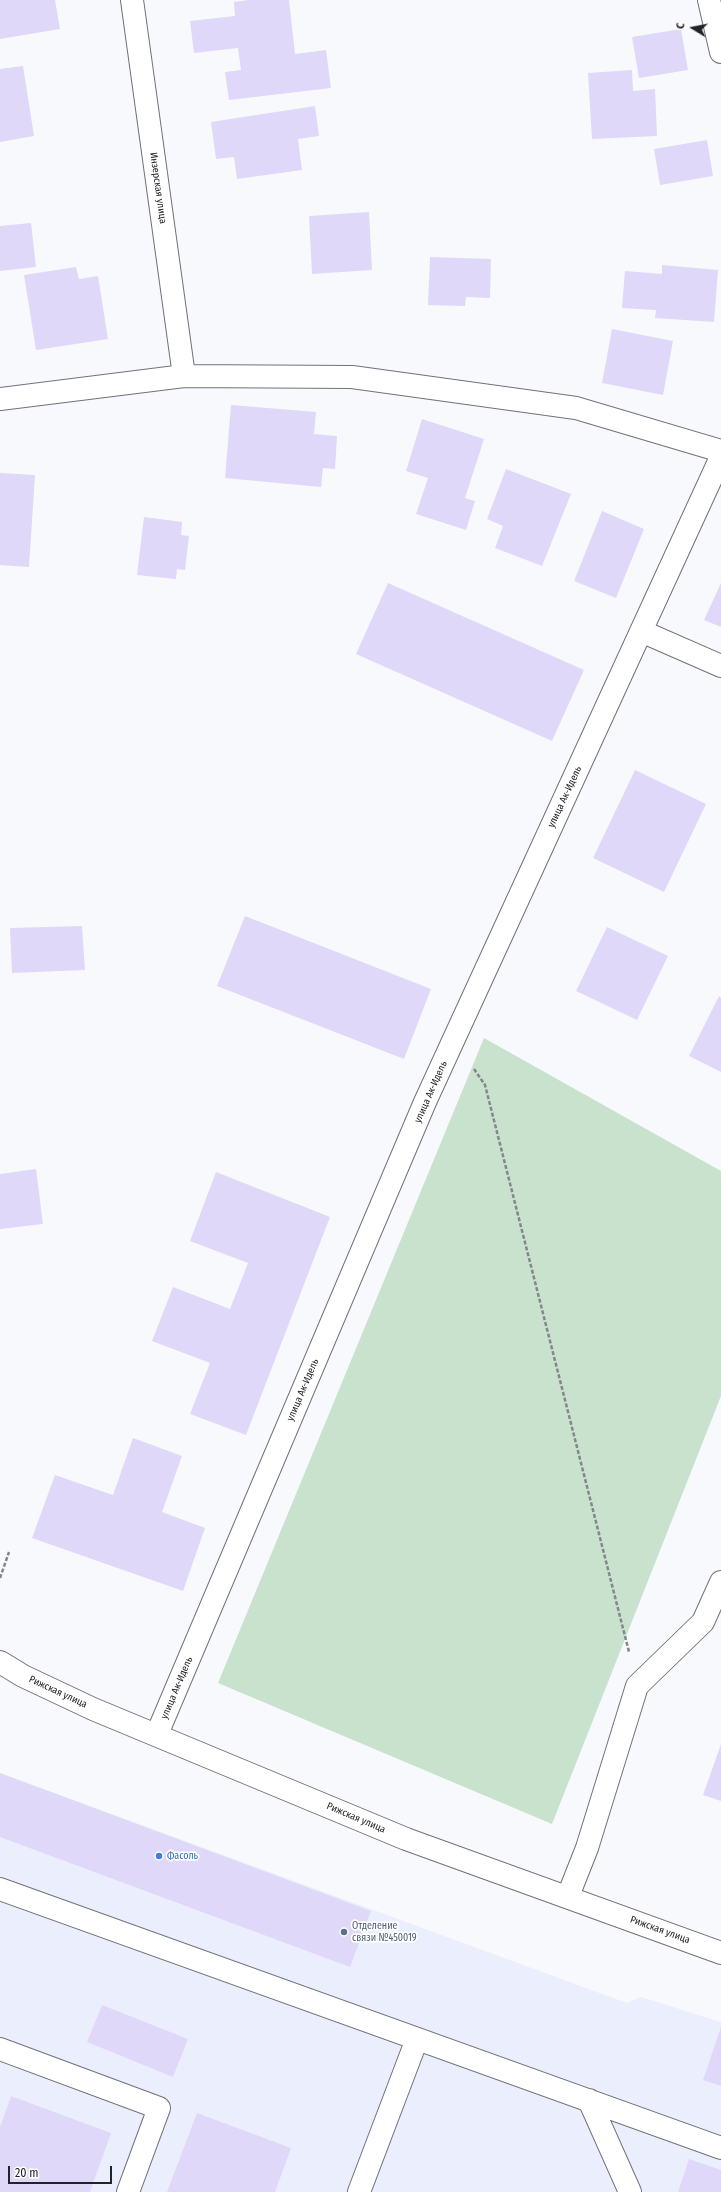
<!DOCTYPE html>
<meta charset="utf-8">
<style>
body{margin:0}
#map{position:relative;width:721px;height:2192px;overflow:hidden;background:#f8f9fd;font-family:"Fira Sans Condensed",sans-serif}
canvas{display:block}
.north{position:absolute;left:673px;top:8px;width:40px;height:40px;-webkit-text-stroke:3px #fff;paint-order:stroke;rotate:280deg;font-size:11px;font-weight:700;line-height:16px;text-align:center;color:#222327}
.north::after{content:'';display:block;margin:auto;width:14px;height:18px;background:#222327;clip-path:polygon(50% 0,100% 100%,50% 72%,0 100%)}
.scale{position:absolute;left:8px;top:2166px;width:104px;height:18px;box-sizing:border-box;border:2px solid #222327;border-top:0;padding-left:5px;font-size:12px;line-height:14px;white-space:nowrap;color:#222327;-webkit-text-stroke:3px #fff;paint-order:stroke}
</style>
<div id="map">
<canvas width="721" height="2192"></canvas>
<div class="north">С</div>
<div class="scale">20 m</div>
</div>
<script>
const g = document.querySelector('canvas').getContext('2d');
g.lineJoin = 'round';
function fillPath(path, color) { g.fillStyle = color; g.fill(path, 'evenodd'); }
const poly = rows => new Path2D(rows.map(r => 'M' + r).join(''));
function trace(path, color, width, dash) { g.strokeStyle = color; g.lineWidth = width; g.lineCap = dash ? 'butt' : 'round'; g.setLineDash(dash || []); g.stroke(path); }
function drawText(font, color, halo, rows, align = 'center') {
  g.font = font + ' "Fira Sans Condensed",sans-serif'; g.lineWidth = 3.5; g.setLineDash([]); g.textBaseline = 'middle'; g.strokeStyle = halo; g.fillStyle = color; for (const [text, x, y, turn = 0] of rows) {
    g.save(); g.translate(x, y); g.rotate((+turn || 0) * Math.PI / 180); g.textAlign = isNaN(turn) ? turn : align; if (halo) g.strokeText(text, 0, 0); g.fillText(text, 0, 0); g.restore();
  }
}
fillPath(poly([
 [0,1773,627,2003,641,1997,721,2022,721,2192,0,2192]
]), '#ebeffd');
fillPath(poly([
 [484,1038,721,1171,721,1396,552,1824,218,1683]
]), '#c9e2ce');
fillPath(poly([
 [0,0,55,0,60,29,0,39],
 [249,0,289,0,295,54,326,50,331,88,229,100,225,72,241,70,238,48,194,53,190,21,235,16,234,2],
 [681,29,688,70,639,78,632,37],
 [23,66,34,136,0,142,0,69],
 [632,70,633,91,655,89,657,136,592,139,588,73],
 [315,106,319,136,298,139,302,170,237,179,234,157,216,159,211,122],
 [707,140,713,176,660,185,654,149],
 [369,212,372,270,312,274,309,216],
 [31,223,36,267,0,271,0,226],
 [430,257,491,259,490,298,466,297,465,306,428,305],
 [662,265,718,270,714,322,655,318,656,310,622,308,625,271,662,274],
 [76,267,79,279,98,276,108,339,36,350,24,275],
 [612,329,673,341,663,395,602,383],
 [231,405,316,412,314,434,337,436,335,469,323,468,321,487,225,478],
 [422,419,484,439,465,498,475,501,466,530,416,514,428,478,406,471],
 [506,469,571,494,542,566,495,548,503,526,487,519],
 [0,473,35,475,29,567,0,565],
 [602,511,644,529,616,598,574,581],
 [144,517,182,522,181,535,189,536,185,570,177,569,176,579,137,575],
 [388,583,584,670,552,741,356,654],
 [721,583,721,627,704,620],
 [635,770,706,804,664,892,593,858],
 [245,916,431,989,404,1059,217,986],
 [82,926,85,970,12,973,10,928],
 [607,927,668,956,637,1020,576,991],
 [719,996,721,998,721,1072,689,1056],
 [36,1169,43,1224,0,1229,0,1174],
 [216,1172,330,1217,246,1435,190,1414,210,1363,152,1341,173,1287,230,1309,248,1263,190,1241],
 [133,1438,182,1456,162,1512,205,1528,183,1591,32,1538,55,1475,113,1495],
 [721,1744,721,1801,703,1795],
 [0,1773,371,1911,350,1967,0,1837],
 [102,2005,188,2039,173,2077,87,2042],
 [721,2027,721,2086,703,2080],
 [11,2096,111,2133,90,2192,0,2192,0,2127],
 [197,2113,291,2148,275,2192,167,2192],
 [689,2159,721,2170,721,2192,678,2192]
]), '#dfd8f9');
const minor = poly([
 [132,0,184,376],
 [709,0,721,52],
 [0,399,184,376,352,377,576,408,721,451],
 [641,631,721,666],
 [0,1662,23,1676,93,1709,406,1839,721,1953],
 [157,1734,425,1102,721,457],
 [0,1889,721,2148],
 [568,1896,587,1848,637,1686,703,1622,721,1582],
 [0,2049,159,2108,128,2192],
 [589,2100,630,2192],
 [359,2192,417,2039]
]);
trace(minor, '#6f727b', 24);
trace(poly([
 [474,1069,485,1085,629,1652],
 [0,1578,9,1552]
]), '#85868a', 2.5, [4, 2]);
trace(minor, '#fff', 22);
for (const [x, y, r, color] of [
 [159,1856,4,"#3f7fe0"],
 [344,1932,4,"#5c6f8a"]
]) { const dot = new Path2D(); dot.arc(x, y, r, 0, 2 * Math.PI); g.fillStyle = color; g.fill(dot); trace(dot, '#fff', 1.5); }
drawText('10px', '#222327', '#fff', [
 ["Инзерская улица",158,188,82],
 ["улица Ак-Идель",565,797,-65],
 ["улица Ак-Идель",431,1092,-66],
 ["улица Ак-Идель",303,1390,-67],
 ["улица Ак-Идель",177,1688,-67],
 ["Рижская улица",58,1692,25],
 ["Рижская улица",356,1818,23],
 ["Рижская улица",660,1930,20]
]);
drawText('10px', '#366cbe', '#fff', [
 ["Фасоль",167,1856]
], 'left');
drawText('10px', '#4e5e75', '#fff', [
 ["Отделение",352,1926],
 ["связи №450019",352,1938]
], 'left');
</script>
